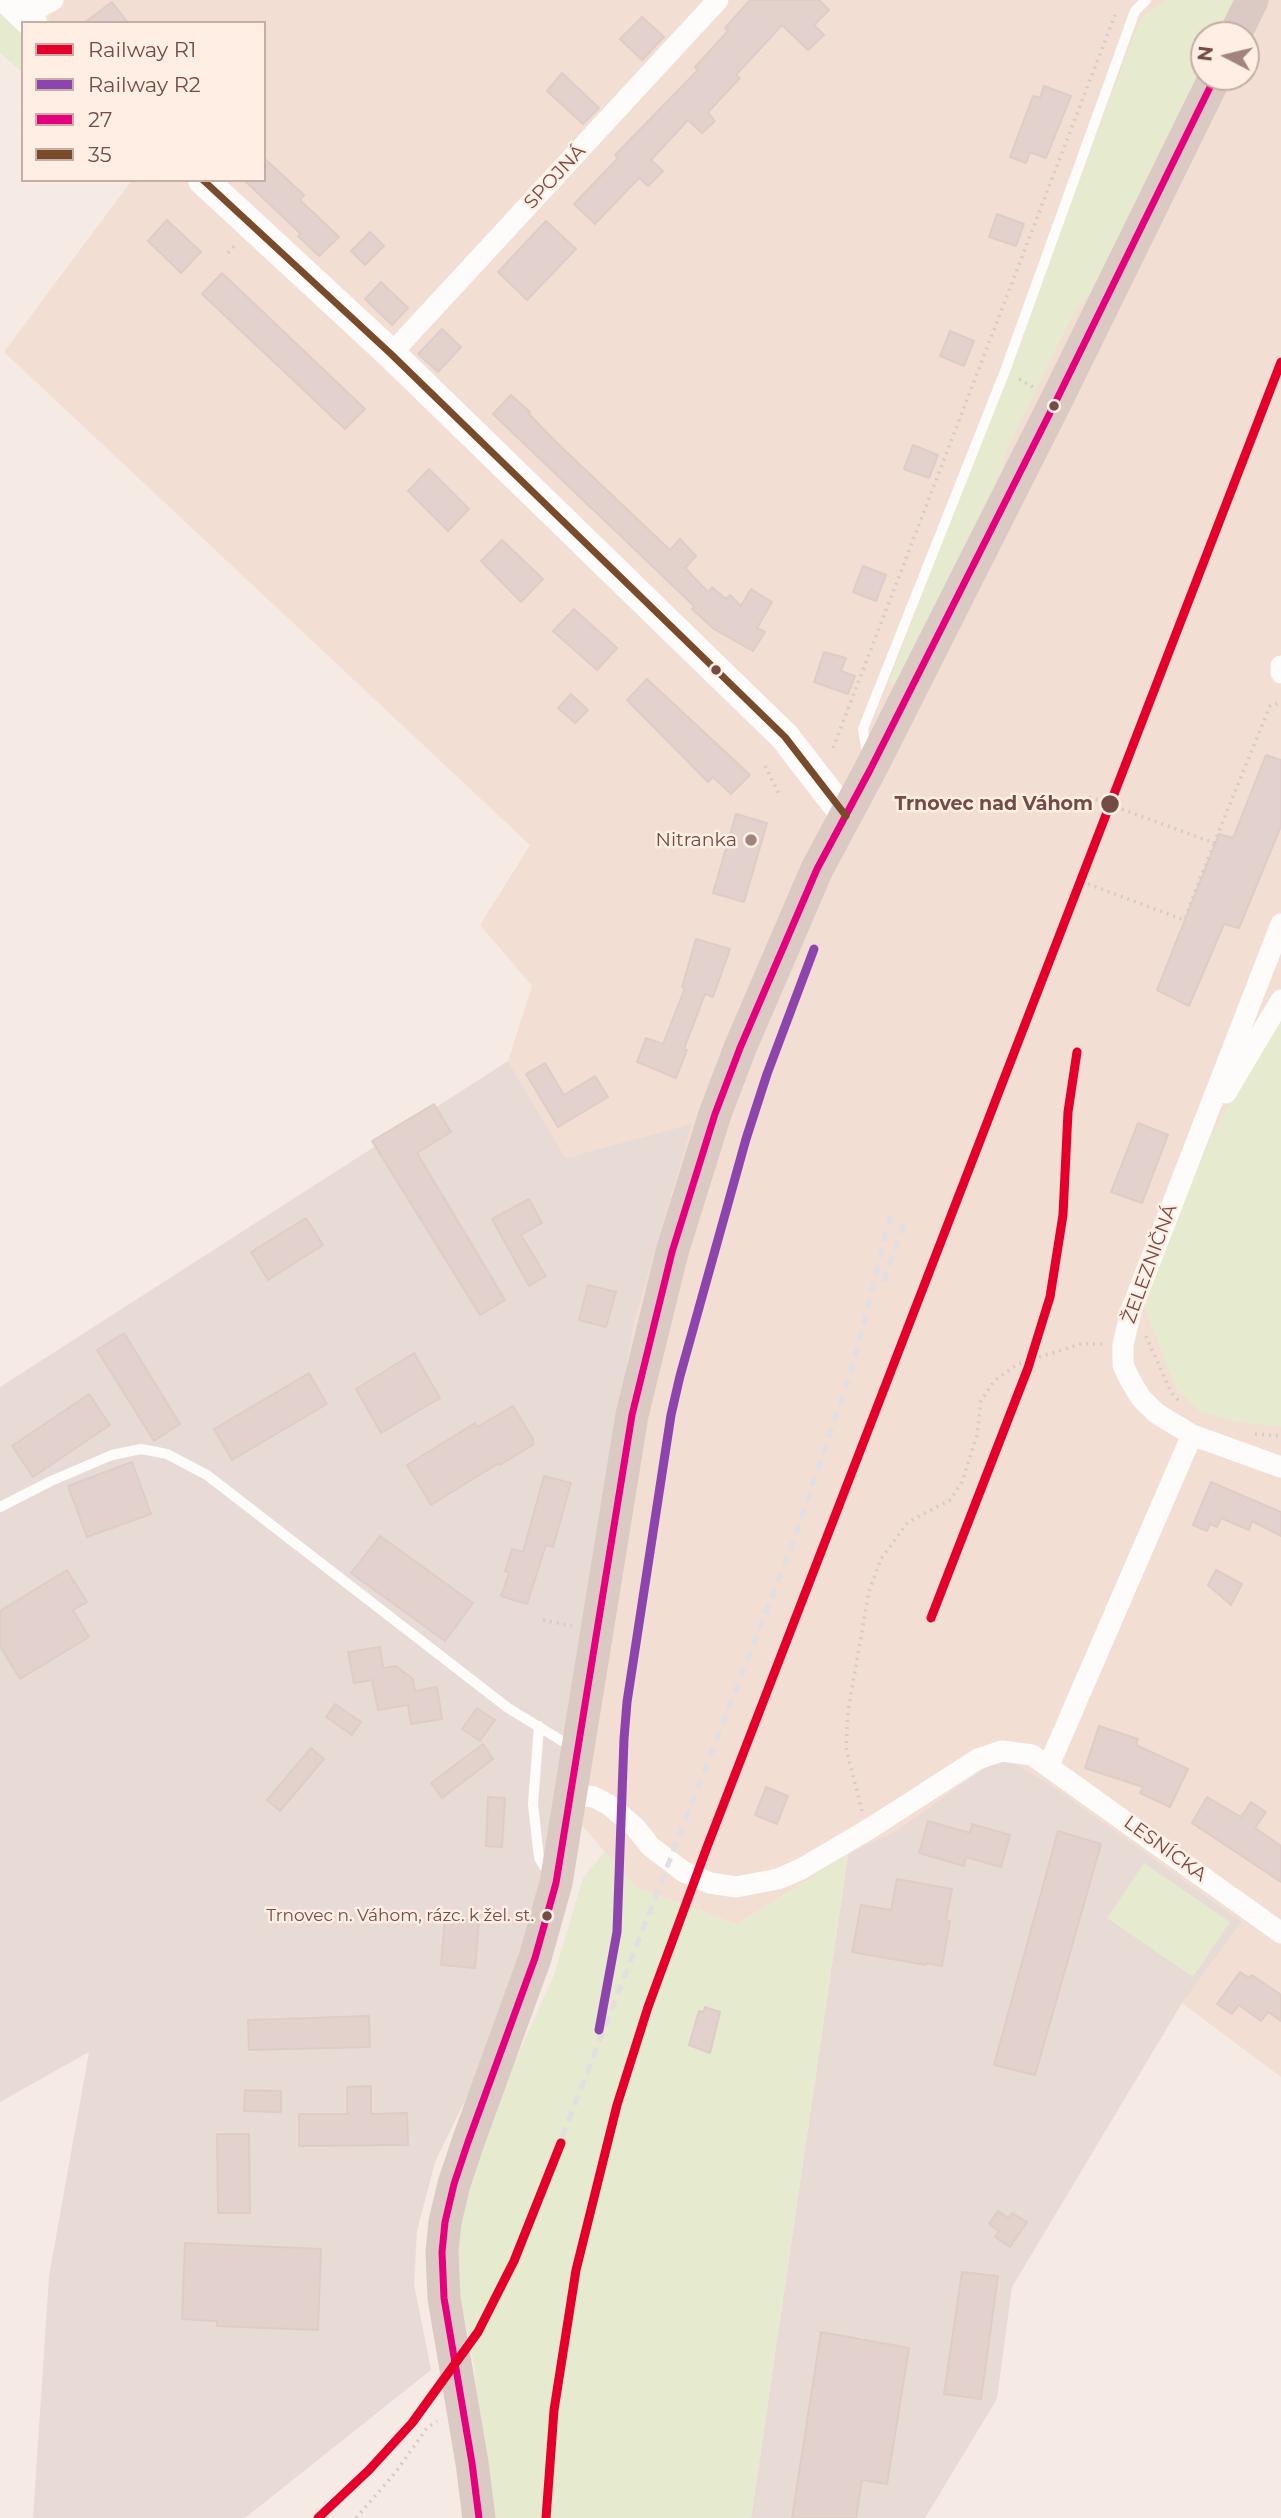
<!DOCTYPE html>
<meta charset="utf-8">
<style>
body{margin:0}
#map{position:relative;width:1281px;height:2518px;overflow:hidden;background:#f6ebe4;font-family:Montserrat,sans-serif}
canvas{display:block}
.legend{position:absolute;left:21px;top:21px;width:245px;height:161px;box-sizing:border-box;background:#ffeee4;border:2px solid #c7ada4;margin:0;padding:9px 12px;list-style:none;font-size:21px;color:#724c45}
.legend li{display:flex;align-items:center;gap:14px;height:35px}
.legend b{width:35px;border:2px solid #c7ada4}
.north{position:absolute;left:1190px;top:21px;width:70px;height:70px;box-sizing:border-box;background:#ffeee4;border:2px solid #c7ada4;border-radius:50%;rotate:277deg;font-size:19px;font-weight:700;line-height:28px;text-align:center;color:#724c45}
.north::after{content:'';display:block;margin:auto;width:24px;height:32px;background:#a0847d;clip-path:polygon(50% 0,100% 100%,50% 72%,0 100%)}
</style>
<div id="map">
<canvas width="1281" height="2518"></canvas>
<ul class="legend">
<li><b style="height:9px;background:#e4002b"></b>Railway R1</li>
<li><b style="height:9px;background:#8e44ad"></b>Railway R2</li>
<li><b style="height:9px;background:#e5007d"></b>27</li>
<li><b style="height:9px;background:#7a4b2a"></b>35</li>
</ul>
<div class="north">N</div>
</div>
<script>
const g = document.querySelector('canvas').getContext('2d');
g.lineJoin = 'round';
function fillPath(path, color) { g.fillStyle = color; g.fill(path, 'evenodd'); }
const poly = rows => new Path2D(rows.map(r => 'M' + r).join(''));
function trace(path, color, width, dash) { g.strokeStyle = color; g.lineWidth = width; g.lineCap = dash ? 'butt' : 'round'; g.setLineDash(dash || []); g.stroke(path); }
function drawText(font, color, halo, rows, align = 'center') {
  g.font = font + ' Montserrat,sans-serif'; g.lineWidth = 5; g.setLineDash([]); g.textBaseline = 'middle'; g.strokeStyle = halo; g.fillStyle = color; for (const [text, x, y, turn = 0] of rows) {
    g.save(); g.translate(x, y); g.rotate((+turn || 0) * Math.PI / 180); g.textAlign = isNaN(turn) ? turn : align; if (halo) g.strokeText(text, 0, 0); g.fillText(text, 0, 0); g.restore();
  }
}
fillPath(poly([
 [50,0,1281,0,1281,2077,1182,2003,1242,1922,1057,1789,1003,1755,897,1830,848,1854,737,1924,635,1887,555,1794,634,1323,691,1125,566,1158,508,1061,532,986,480,925,530,845,4,352,132,180,264,180,264,23,52,23,49,21],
 [1204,35,1246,35,1246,77,1204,77]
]), '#f2ded3');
fillPath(poly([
 [508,1061,566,1158,692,1124,634,1323,532,1930,486,2057,435,2162,417,2231,414,2284,431,2370,245,2518,33,2518,49,2276,89,2052,0,2102,0,1387],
 [1003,1755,1057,1789,1242,1922,1182,2003,1012,2287,997,2399,925,2518,751,2518,848,1854,897,1830]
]), '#e8dbd5');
fillPath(poly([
 [0,0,50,0,49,21,52,23,23,23,23,73,0,53],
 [1166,0,1241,0,1224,35,1204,35,1204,75,1098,286,1077,307,1006,451,998,491,898,686,889,682,1140,19],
 [1281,1014,1281,1427,1238,1422,1200,1412,1176,1389,1142,1301,1212,1134],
 [605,1851,635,1887,737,1924,848,1854,751,2518,490,2518,474,2364,455,2273,462,2201,476,2148,554,1975,583,1878],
 [1144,1863,1230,1922,1193,1977,1107,1918]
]), '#e6eace');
const building = poly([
 [750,0,819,0,829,10,814,25,824,35,808,50,782,25,736,75,740,78,708,112,715,121,702,133,688,120,651,160,663,171,648,186,639,178,595,224,574,204,618,158,615,155,698,70,695,67,728,31,725,28,750,0],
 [112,2,128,23,84,23,112,2],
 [642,17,664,37,642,60,620,39,642,17],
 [562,73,599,108,583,124,547,91,562,73],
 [1044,86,1071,96,1046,158,1030,152,1026,163,1010,157,1033,96,1040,98,1044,86],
 [264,158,304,195,300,200,339,237,319,256,298,236,301,234,244,180,264,180,264,158],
 [997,214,1024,224,1016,246,989,237,997,214],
 [167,220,201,252,181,273,148,241,167,220],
 [546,221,576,249,527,300,498,272,546,221],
 [370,232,384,246,365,265,351,251,370,232],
 [222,273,365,409,345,429,202,294,222,273],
 [381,282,408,308,392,325,365,299,381,282],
 [442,329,461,347,438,372,418,354,442,329],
 [950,331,974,341,964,366,940,356,950,331],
 [511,395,530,412,528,413,555,441,670,550,680,539,696,556,685,568,708,592,712,587,726,599,730,595,741,606,751,589,772,602,757,628,765,632,753,651,714,629,692,609,694,606,493,414,511,395],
 [913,445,938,455,929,478,904,469,913,445],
 [429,469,469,509,448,531,408,491,429,469],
 [502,540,543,579,521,602,481,561,502,540],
 [863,566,886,575,876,601,853,592,863,566],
 [574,609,617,648,597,670,553,631,574,609],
 [824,652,846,658,841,671,855,676,848,694,814,682,824,652],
 [647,679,750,775,731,794,713,777,708,782,627,700,647,679],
 [571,694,588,710,575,723,558,708,571,694],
 [1266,755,1281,760,1281,826,1239,928,1224,924,1189,1006,1157,990,1219,834,1233,838,1266,755],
 [736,814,767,823,744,902,713,893,736,814],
 [696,939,730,949,713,997,705,994,684,1049,687,1050,676,1078,637,1062,646,1038,663,1044,685,988,682,987,696,939],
 [545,1063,564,1095,595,1076,608,1097,558,1127,526,1074,545,1063],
 [434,1104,451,1132,417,1153,505,1300,480,1315,372,1141,434,1104],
 [1138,1123,1168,1135,1142,1203,1111,1192,1138,1123],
 [529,1199,542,1223,521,1235,546,1276,529,1286,492,1219,529,1199],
 [306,1218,323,1245,268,1280,251,1252,306,1218],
 [588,1285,616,1292,606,1327,579,1320,588,1285],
 [124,1333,180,1424,154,1441,97,1350,124,1333],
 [414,1353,440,1398,381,1433,356,1389,414,1353],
 [309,1373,327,1404,232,1460,214,1429,309,1373],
 [89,1394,110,1425,33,1477,12,1446,89,1394],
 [513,1406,533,1439,533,1445,500,1465,499,1463,431,1505,407,1465,475,1423,477,1427,513,1406],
 [132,1462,151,1514,87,1537,68,1486,132,1462],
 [544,1476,571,1483,553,1547,546,1545,527,1604,501,1596,509,1573,505,1571,512,1549,523,1552,544,1476],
 [1211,1482,1281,1512,1281,1536,1252,1521,1249,1530,1221,1518,1217,1527,1210,1524,1207,1531,1193,1525,1211,1482],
 [380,1536,473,1603,445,1641,351,1573,380,1536],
 [67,1570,87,1602,73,1610,89,1637,20,1679,0,1646,0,1611,67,1570],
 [1216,1570,1242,1584,1231,1605,1208,1585,1216,1570],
 [380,1647,383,1668,396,1666,413,1679,415,1691,437,1687,442,1719,411,1724,408,1705,378,1710,372,1680,354,1683,348,1652,380,1647],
 [335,1704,361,1722,352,1735,326,1717,335,1704],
 [477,1708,495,1720,480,1741,462,1729,477,1708],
 [1099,1726,1138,1739,1136,1745,1188,1769,1170,1807,1140,1793,1143,1787,1085,1768,1099,1726],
 [483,1744,493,1759,442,1798,431,1783,483,1744],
 [311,1748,324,1759,280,1811,267,1800,311,1748],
 [766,1787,788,1796,777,1824,755,1815,766,1787],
 [488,1797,505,1798,502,1847,486,1846,488,1797],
 [1207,1797,1241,1817,1251,1802,1266,1812,1255,1828,1281,1846,1281,1882,1192,1823,1207,1797],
 [928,1821,970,1833,972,1824,1010,1835,1001,1867,966,1857,964,1866,919,1853,928,1821],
 [1058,1831,1101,1844,1035,2075,994,2065,1058,1831],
 [897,1879,952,1889,946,1920,950,1921,942,1966,927,1963,926,1965,852,1952,861,1905,891,1910,897,1879],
 [445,1918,479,1921,475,1968,441,1965,445,1918],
 [1240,1972,1249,1978,1252,1975,1281,1995,1281,2021,1268,2012,1261,2021,1239,2005,1232,2014,1217,2004,1240,1972],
 [705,2007,720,2012,710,2053,689,2045,699,2011,704,2012,705,2007],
 [369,2016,370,2047,249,2050,248,2020,369,2016],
 [371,2086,371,2114,407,2113,408,2145,299,2146,299,2114,347,2114,347,2087,371,2086],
 [245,2090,281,2091,281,2112,244,2111,245,2090],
 [217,2134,249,2134,250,2213,218,2213,217,2134],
 [998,2211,1009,2218,1012,2213,1027,2222,1010,2247,995,2237,999,2231,989,2224,998,2211],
 [185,2243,321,2249,318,2330,217,2326,217,2321,182,2319,185,2243],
 [962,2272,998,2276,981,2399,944,2394,962,2272],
 [821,2332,909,2348,887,2484,862,2480,856,2518,792,2518,821,2332]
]);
fillPath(building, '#e2d1cc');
trace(building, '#deccc7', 2);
trace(poly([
 [228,253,236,244],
 [1019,379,1033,387],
 [833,748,1115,15],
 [765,766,779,794],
 [1089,797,1214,843,1270,706,1281,702],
 [1088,884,1184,920,1214,843],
 [1146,1336,1171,1392,1179,1401],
 [1255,1434,1281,1436],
 [543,1620,572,1626],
 [862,1811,846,1748,848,1711,869,1591,881,1559,908,1522,950,1500,962,1482,977,1435,981,1401,994,1381,1018,1364,1046,1355,1081,1344,1103,1344],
 [356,2518,395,2473,427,2428,437,2421]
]), '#d6cbc8', 3.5, [2, 5]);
trace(poly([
 [867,754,863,729,1005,371,1135,11,1146,0],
 [0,1507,51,1481,112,1455,141,1449,167,1454,207,1475,508,1708,572,1747],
 [539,1726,533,1804,539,1858,549,1874]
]), '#fefcfb', 10);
trace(poly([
 [25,15,53,0],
 [391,354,718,0],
 [1281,666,1281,673],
 [1281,924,1132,1308,1123,1344,1123,1365,1130,1380,1141,1398,1156,1413,1192,1435,1281,1467],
 [1226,1093,1281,1000],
 [1049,1765,1192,1435],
 [572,1794,594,1797,609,1805,635,1827,650,1846,684,1872,710,1883,736,1887,778,1879,801,1869,869,1829,978,1759,1002,1751,1032,1755,1281,1933]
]), '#fefcfb', 21);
trace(poly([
 [8,0,32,23],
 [203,180,391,354,785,737,846,816]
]), '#fefcfb', 30);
trace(poly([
 [1235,35,1252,0],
 [479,2518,472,2463,444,2298,442,2252,445,2222,454,2184,468,2142,535,1958,556,1883,632,1415,672,1252,715,1114,740,1048,817,869,870,770,1056,401,1215,77]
]), '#dacac3', 33);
trace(poly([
 [884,1282,905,1220],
 [931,1618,1028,1368,1050,1297,1063,1215,1068,1112,1077,1052],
 [603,2014,617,1932,624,1739,627,1702,671,1415,680,1376,746,1139,767,1074,814,949],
 [318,2518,375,2464,428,2402,478,2332,514,2261,789,1553,851,1373,891,1215]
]), '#e2dfe3', 5, [10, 7]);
trace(poly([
 [479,2518,472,2463,444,2298,442,2252,445,2222,454,2184,468,2142,535,1958,556,1883,632,1415,672,1252,715,1114,740,1048,817,869,870,770,1056,401,1215,77]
]), '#e5007d', 7);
trace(poly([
 [203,180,391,354,785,737,846,816]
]), '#7a4b2a', 7);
trace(poly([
 [931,1618,1028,1368,1050,1297,1063,1215,1068,1112,1077,1052],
 [318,2518,369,2470,412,2423,478,2332,514,2261,561,2143],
 [546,2518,554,2410,576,2270,617,2105,648,2007,707,1847,1281,362]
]), '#e4002b', 9);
trace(poly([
 [599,2030,617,1932,624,1739,627,1702,671,1415,680,1376,746,1139,767,1074,814,949]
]), '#8e44ad', 9);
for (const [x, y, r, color] of [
 [1054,406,6,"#724c45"],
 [716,670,6,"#724c45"],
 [1110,804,10,"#724c45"],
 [751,840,7,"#a0847d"],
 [547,1916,6,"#724c45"]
]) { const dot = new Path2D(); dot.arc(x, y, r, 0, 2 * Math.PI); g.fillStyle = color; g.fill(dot); trace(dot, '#ffeee4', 2.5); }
drawText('17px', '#724c45', '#ffeee4', [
 ["Trnovec n. Váhom, rázc. k žel. st.",534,1916]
], 'right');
drawText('19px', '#724c45', '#ffeee4', [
 ["SPOJNÁ",555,177,-47],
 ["ŽELEZNIČNÁ",1150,1264,-70],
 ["LESNÍCKA",1165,1849,36]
]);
drawText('bold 19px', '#724c45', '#ffeee4', [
 ["Trnovec nad Váhom",1093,804]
], 'right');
drawText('19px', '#724c45', '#ffeee4', [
 ["Nitranka",737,840]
], 'right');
</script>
